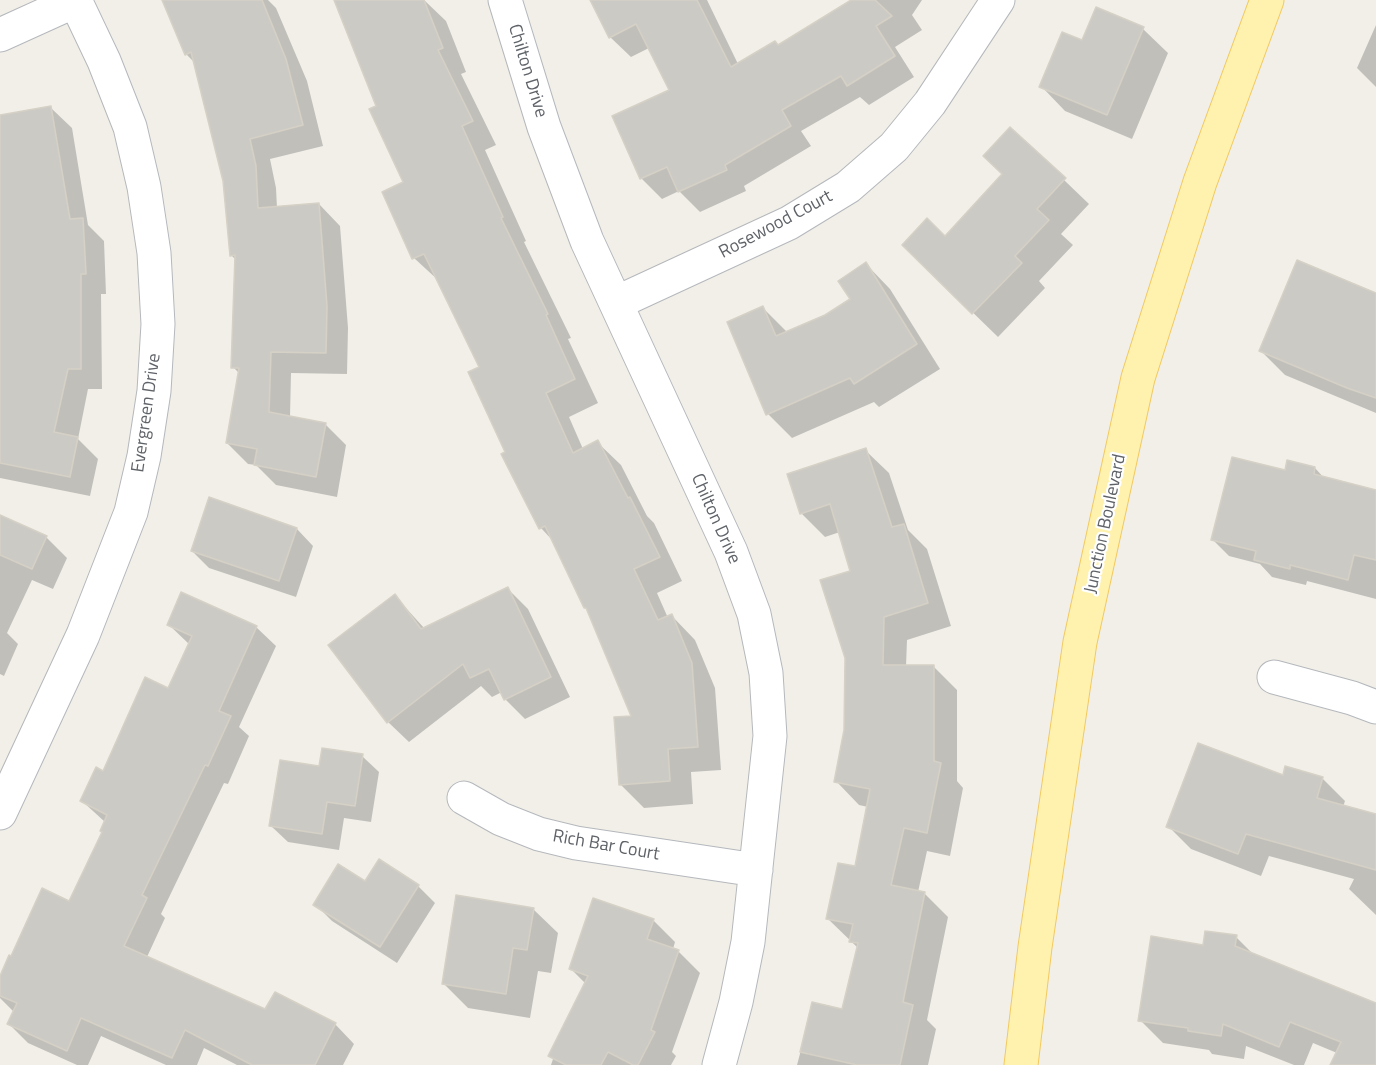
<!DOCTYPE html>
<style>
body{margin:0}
canvas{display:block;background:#f1efe8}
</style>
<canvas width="1376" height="1065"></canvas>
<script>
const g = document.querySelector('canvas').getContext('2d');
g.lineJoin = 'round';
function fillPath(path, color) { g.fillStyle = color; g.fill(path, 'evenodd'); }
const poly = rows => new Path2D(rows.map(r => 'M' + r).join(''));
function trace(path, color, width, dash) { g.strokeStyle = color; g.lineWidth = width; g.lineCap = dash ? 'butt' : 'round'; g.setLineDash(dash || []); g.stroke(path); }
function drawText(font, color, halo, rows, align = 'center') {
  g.font = font + ' "Titillium Web",sans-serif'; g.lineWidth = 4.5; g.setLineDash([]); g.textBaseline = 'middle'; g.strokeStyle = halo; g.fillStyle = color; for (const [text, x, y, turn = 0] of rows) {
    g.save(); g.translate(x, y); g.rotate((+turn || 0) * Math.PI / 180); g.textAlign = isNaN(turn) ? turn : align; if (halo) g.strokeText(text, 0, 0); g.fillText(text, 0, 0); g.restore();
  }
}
fillPath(poly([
 [171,0,268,0,276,8,307,81,323,146,270,159,276,188,277,208,319,204,340,226,348,328,347,374,291,373,290,417,325,424,346,445,337,497,276,485,256,465,248,464,227,443,240,374,233,367,236,260,231,255,225,180,195,63,186,54],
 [335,0,424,0,446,21,466,72,461,74,496,145,485,150,526,241,524,242,571,338,568,339,598,403,569,417,583,449,597,442,621,465,647,516,654,523,682,581,657,593,668,618,672,616,695,640,715,688,721,770,691,772,693,804,644,808,620,784,634,717,589,611,585,608,553,541,541,528,507,453,481,368,439,281,414,258,405,183,378,107],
 [592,0,707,0,738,64,779,46,853,0,922,0,912,15,922,30,895,47,914,77,869,105,860,97,801,131,811,146,744,186,746,191,700,212,679,191,662,199,641,178,671,91,649,48,631,57,610,37],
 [1097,9,1143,29,1168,53,1132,139,1065,111,1041,86,1083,42],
 [1376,25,1376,87,1357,68],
 [51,108,72,128,88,225,104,241,106,294,101,294,102,389,88,389,78,439,98,459,90,496,0,478,0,116],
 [1064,180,1089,204,1061,234,1073,245,1039,281,1045,288,998,337,928,269],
 [866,264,890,289,940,369,879,407,874,402,792,438,768,414,763,308,788,333,826,316,852,300],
 [1376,303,1376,413,1285,375,1260,350],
 [865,450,889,473,908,530,927,549,951,626,907,640,906,667,934,667,957,690,957,781,963,788,950,856,927,851,918,892,924,893,948,917,927,1020,936,1029,928,1065,797,1065,813,1004,843,1011,858,948,828,919,856,868,868,807,859,805,836,781,846,730,852,572,840,532,825,537,802,514,789,475],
 [1315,468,1325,479,1376,491,1376,599,1307,581,1306,585,1272,577,1260,564,1229,556,1213,540,1286,472],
 [0,516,46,537,67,558,53,589,32,580,7,633,18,644,4,676,0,674],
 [297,529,313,546,296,597,209,568,192,551],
 [508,589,528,609,570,697,525,719,505,699,502,692,492,697,481,686,409,742,388,722,395,596,425,629],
 [168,624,256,627,276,646,239,727,249,736,228,784,224,783,161,914,165,918,147,957,266,1011,335,1024,354,1044,343,1065,237,1065,204,1048,197,1065,166,1065,101,1036,88,1065,77,1065,28,1043,9,1024,14,1012,0,998,0,980,69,903,104,832,105,822,82,801,168,690,190,645],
 [362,756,379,772,371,822,344,818,339,850,288,842,271,826,320,768],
 [1284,777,1322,778,1345,801,1343,807,1376,816,1376,915,1349,889,1354,879,1269,856,1261,876,1191,849,1168,826],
 [379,861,418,886,435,903,397,963,332,921,315,904,365,883],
 [533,909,558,933,551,973,538,971,530,1018,468,1008,443,983],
 [653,920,675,942,673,949,678,951,700,973,672,1052,676,1056,671,1065,551,1065,553,1059,550,1056,586,984,571,969],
 [1236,937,1254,955,1376,1004,1376,1065,1332,1065,1337,1053,1313,1043,1304,1065,1294,1065,1246,1046,1244,1059,1212,1054,1209,1050,1163,1043,1140,1020,1204,946]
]), '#0003');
const building = poly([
 [162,0,262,0,286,59,303,125,250,139,256,166,258,208,319,203,327,306,326,353,271,352,269,412,326,423,316,477,254,465,257,449,226,443,239,368,231,368,235,255,230,256,223,181,191,52,185,55,162,0],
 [334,0,424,0,443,48,438,50,473,121,462,126,503,217,501,218,548,314,546,315,575,379,546,393,573,453,598,440,628,498,630,497,660,557,634,569,658,620,672,614,692,663,698,747,668,749,670,781,619,785,614,717,631,716,586,608,584,608,545,526,539,529,501,454,505,452,468,372,479,367,424,254,412,259,382,192,403,182,369,109,376,106,334,0],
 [590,0,697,0,731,67,775,41,778,45,851,0,875,0,892,16,876,26,895,56,847,86,841,76,782,110,791,126,725,165,727,170,678,192,667,167,640,179,612,116,669,90,636,24,609,38,590,0],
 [1096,7,1144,27,1107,115,1039,87,1062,32,1082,40,1096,7],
 [51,106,70,219,83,218,86,274,81,274,81,369,68,369,54,432,78,437,70,477,0,463,0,115,51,106],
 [1010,127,1066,178,1037,209,1049,220,1015,256,1022,263,972,314,902,245,927,218,945,236,1002,174,983,156,1010,127],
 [1297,260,1376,293,1376,398,1347,388,1259,351,1297,260],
 [866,262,917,344,854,384,850,378,766,415,727,322,763,306,776,336,825,315,850,299,838,281,866,262],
 [866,448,892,527,904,524,928,603,884,617,883,665,934,665,934,761,941,763,927,833,904,828,891,885,925,892,903,1002,913,1005,900,1065,857,1065,800,1052,812,1002,842,1009,858,943,849,942,853,924,826,919,838,863,855,866,870,789,834,782,844,730,845,658,820,580,850,571,830,504,800,514,787,474,866,448],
 [1232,457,1285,470,1287,460,1315,467,1314,474,1376,490,1376,560,1354,555,1348,580,1290,565,1290,569,1254,560,1256,551,1211,540,1232,457],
 [209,497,297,528,279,581,191,551,209,497],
 [0,515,47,536,32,569,0,555,0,515],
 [508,587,551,677,504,700,489,669,470,678,463,664,387,723,328,645,395,594,421,629,508,587],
 [181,592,257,626,219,711,231,716,208,766,205,765,142,895,147,898,124,946,265,1009,275,992,336,1023,315,1065,252,1065,185,1030,172,1058,81,1018,67,1051,7,1024,17,1003,0,996,0,976,9,955,11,956,42,888,69,901,102,832,100,831,107,815,80,801,96,767,103,771,145,677,168,688,192,636,167,625,181,592],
 [1198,743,1283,775,1285,766,1323,777,1317,798,1376,814,1376,870,1246,834,1238,854,1166,827,1198,743],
 [322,748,363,754,355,806,327,802,322,834,269,826,280,760,319,766,322,748],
 [379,859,419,885,380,947,313,905,338,864,365,881,379,859],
 [456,895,534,908,527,950,513,948,506,994,442,984,456,895],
 [593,898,654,919,647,939,679,950,651,1030,655,1032,638,1065,633,1065,608,1052,601,1065,566,1065,548,1056,588,976,569,969,593,898],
 [1205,931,1237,935,1235,946,1376,1003,1376,1065,1330,1065,1341,1042,1290,1022,1279,1047,1223,1024,1221,1036,1188,1031,1188,1028,1138,1021,1151,936,1203,945,1205,931]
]);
fillPath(building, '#cccac5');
trace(building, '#d6d1c6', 1.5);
const minor = poly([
 [505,0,544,127,587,241,731,552,754,614,766,673,770,736,748,942,736,1002,719,1065],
 [0,35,75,1],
 [616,303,789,223,848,187,894,147,930,103,998,0],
 [1274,677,1352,698,1376,707],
 [464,798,501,819,539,834,576,843,756,870],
 [0,813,83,635,131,512,144,456,154,391,158,324,154,253,144,187,130,127,104,61,75,0]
]);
const major = poly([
 [1021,1065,1035,947,1080,642,1138,378,1200,182,1267,0]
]);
trace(minor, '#b5b8bc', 35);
trace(major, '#f2c960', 35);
trace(minor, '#fff', 33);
trace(major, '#fff2af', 33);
drawText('18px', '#5f6368', '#fff', [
 ["Chilton Drive",527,71,73],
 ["Rosewood Court",776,225,-28],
 ["Evergreen Drive",147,413,-82],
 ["Chilton Drive",715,519,66],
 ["Junction Boulevard",1106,524,-78],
 ["Rich Bar Court",606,846,10]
]);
</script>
